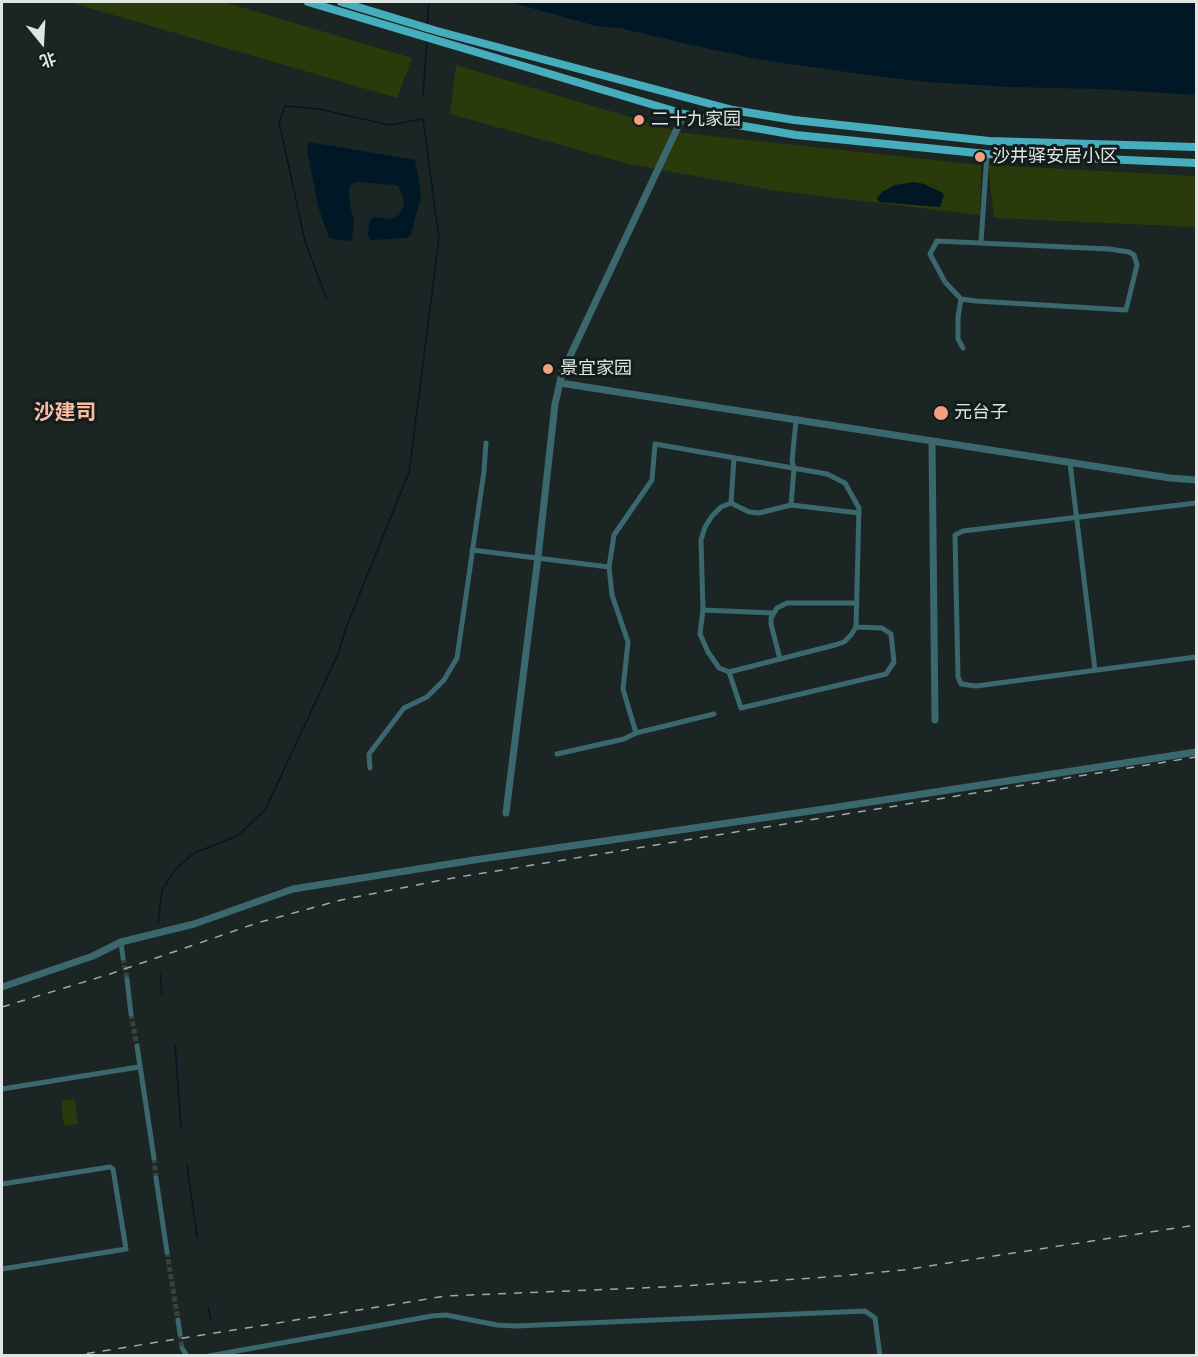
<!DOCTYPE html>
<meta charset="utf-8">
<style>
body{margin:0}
#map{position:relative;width:1198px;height:1357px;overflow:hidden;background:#1b2523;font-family:Karla,"Noto Sans SC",sans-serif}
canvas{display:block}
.frame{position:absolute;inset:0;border:3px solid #dee5e3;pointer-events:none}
.north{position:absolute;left:12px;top:12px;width:60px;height:60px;-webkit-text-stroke:4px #121c1a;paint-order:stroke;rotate:162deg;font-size:16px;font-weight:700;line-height:24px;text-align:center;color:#dee5e3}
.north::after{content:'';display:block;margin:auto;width:21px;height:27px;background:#dee5e3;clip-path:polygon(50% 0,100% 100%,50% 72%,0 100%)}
</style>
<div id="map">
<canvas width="1198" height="1357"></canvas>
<div class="frame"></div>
<div class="north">北</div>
</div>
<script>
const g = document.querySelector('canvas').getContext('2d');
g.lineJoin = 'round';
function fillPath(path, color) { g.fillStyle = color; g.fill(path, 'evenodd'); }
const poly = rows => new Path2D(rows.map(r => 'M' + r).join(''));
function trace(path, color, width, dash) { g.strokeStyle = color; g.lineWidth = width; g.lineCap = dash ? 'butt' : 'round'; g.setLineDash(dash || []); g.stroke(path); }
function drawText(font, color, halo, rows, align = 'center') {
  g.font = font + ' Karla,"Noto Sans SC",sans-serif'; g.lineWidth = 6; g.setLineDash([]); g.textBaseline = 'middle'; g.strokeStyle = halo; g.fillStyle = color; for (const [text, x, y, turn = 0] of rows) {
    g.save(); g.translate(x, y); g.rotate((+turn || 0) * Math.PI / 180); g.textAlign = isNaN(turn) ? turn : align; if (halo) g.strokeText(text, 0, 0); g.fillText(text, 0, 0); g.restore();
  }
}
fillPath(poly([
 [69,2,224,2,412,58,397,98],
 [456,65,683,133,981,165,980,215,777,191,629,164,450,114],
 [988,165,1196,176,1196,227,994,218],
 [75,1099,78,1124,64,1126,61,1101]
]), '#2b3a0a');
fillPath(poly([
 [510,2,1196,2,1196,95,1101,89,1010,87,928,82,868,75,762,60,692,45,620,28,596,26],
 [309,142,415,160,421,196,411,235,406,238,372,240,369,238,368,234,370,220,374,217,390,219,399,215,404,205,403,197,398,186,394,185,358,182,351,184,349,188,350,206,354,220,352,240,347,241,329,238,318,206,307,149],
 [914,182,924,184,941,192,944,195,940,207,879,202,877,198,882,192,895,185]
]), '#001726');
trace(poly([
 [427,26,429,2],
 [423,96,427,40],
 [158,924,162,890,175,870,194,853,237,836,265,810,338,654,346,628,409,472,439,239,423,119,389,125,319,109,285,106,279,122,305,241,326,298],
 [160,974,162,994],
 [175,1044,181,1128],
 [187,1164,197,1237],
 [208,1307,211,1319]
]), '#001726', 1.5);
trace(poly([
 [123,958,127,979],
 [131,1014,137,1046],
 [154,1158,156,1178],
 [167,1252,178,1320],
 [180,1334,182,1348]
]), '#384240', 5, [5, 2.5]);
trace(poly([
 [937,241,1109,249,1129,252,1134,255,1137,265,1126,310,976,301,961,299,945,282,930,254,937,241],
 [981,242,987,154],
 [961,299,958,317,958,339,963,348],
 [1070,463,1095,670],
 [731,503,749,512,759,513,791,505,859,513],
 [731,503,734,458],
 [1196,503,963,531,955,535,958,677,961,684,976,686,1196,657],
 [791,505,794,468,792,461,796,421],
 [472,550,609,567],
 [703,610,773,613],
 [780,659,771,624,771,618,777,608,787,603,857,603],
 [729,672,741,708,886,674,894,662,891,634,882,628,856,627],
 [636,733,623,689,628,642,612,595,609,567,614,535,652,480,655,444,827,474,845,483,859,508,856,627,851,635,844,642,835,645,729,672,719,668,708,652,700,634,703,610,701,540,705,527,712,516,721,507,731,503],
 [557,754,624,739,636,733,714,714],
 [370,768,369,754,404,708,427,697,444,680,457,658,484,471,486,443],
 [121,942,123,958],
 [127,979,131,1014],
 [137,1046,154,1158],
 [2,1089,139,1067],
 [156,1178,167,1252],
 [2,1184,110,1167,113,1169,126,1249,2,1269],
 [178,1320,180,1334],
 [182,1348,187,1356],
 [209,1356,432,1316,446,1315,497,1325,516,1326,865,1311,875,1318,880,1356]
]), '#3b686f', 5);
trace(poly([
 [560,383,1170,478,1196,480],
 [932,442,935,720],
 [506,813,538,557,555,404,562,373,684,114],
 [2,987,93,956,121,942,194,924,293,889,474,860,831,808,1196,752]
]), '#3b686f', 7);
trace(poly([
 [308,2,684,114,720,122,796,135,987,154,1196,163],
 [341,2,437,31,733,110,794,120,989,141,1196,147]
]), '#46adbc', 8);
trace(poly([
 [2,1007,110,974,257,923,341,900,447,879,1196,757],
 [71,1356,446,1296,664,1287,816,1278,903,1270,1196,1225]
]), '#a1a9a7', 1.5, [8, 8]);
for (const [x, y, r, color] of [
 [639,120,6,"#f2a07f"],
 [980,157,6,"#f2a07f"],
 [548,369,6,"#f2a07f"],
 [941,413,8,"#f2a07f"]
]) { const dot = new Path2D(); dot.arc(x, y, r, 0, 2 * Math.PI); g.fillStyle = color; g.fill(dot); trace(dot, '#121c1a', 2); }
drawText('18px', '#dee5e3', '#121c1a', [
 ["二十九家园",651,120],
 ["沙井驿安居小区",992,157],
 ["景宜家园",560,369],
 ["元台子",954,413]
], 'left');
drawText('bold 21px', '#fabca3', '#121c1a', [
 ["沙建司",65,413]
]);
</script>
